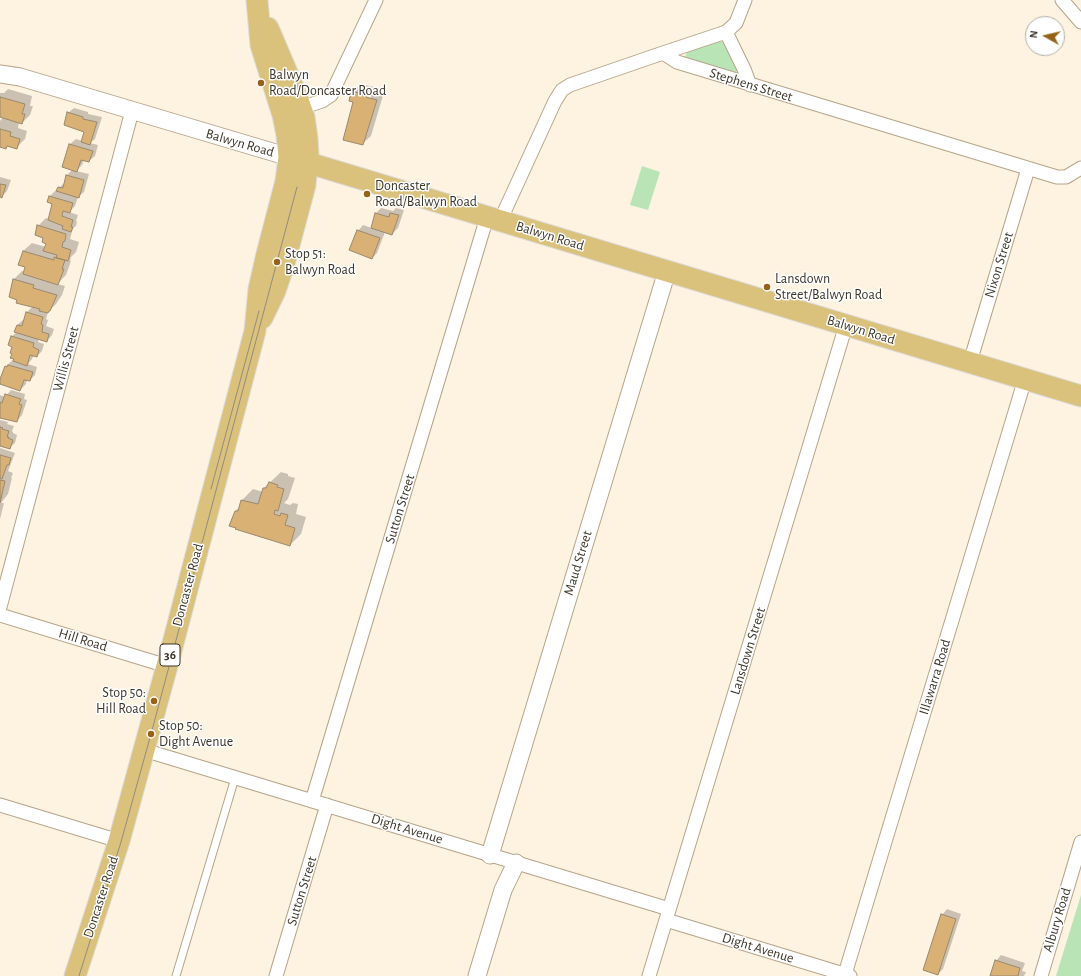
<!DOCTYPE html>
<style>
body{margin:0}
#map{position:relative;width:1081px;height:976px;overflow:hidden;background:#fef2e0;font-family:"Alegreya Sans",sans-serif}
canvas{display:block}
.north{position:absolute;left:1025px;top:16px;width:40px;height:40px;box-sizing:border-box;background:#fff;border:1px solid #b1aea9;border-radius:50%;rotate:278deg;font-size:11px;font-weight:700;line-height:16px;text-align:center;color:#3c3529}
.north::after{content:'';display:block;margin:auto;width:14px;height:18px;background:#966218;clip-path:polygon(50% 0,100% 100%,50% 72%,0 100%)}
</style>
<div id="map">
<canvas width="1081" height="976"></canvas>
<div class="north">N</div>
</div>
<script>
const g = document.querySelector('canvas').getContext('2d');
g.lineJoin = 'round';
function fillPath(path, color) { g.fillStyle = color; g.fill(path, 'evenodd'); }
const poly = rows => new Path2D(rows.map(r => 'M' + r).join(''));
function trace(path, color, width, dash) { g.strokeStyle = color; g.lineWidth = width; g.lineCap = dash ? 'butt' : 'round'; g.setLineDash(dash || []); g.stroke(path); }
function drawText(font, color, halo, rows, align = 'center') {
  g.font = font + ' "Alegreya Sans",sans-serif'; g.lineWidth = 3; g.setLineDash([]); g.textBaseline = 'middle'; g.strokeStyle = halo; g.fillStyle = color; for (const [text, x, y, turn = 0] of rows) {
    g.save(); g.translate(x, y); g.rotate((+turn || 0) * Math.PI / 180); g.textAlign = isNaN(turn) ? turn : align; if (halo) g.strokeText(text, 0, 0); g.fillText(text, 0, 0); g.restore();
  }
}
fillPath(poly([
 [720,41,724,43,737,67,737,71,735,73,686,59,685,57,687,52],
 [642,166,660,172,648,210,630,205],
 [1081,895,1081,976,1056,976]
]), '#b9e5b6');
fillPath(poly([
 [361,84,374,87,373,89,384,92,371,136,362,144,352,92],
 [361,93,371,96,371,98,361,95],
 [8,89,32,96,30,106,33,106,30,115,22,123,19,122,18,128,27,131,25,139,17,147,8,145,6,148,0,146,0,121,3,117,0,116,0,93,4,93],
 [74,108,88,112,88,114,102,117,95,139,90,143,98,145,95,156,89,161,84,160,82,165,76,171,89,174,84,192,78,197,75,206,69,212,78,215,76,221,77,222,76,226,73,228,70,239,79,242,76,252,71,257,70,261,71,261,66,275,57,284,65,286,62,295,56,304,48,312,46,319,48,320,46,326,54,329,52,335,47,341,39,338,38,342,44,344,42,351,37,356,34,355,32,359,28,364,37,367,35,375,30,380,27,379,26,384,20,390,0,383,5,367,15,358,11,337,17,332,17,325,23,320,24,320,27,312,32,307,18,299,11,286,14,279,22,271,25,272,26,266,23,251,32,243,46,247,47,243,38,226,46,218,50,219,53,204,48,202,50,196,55,191,57,191,59,188,64,183,66,183,67,175,73,169,63,166,70,144,76,139,82,141,85,132,68,113],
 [0,177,11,180,7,191,1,197,0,196],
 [381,208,393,211,396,208,404,210,398,228,392,234,385,232,377,253,372,258,358,231,363,225,372,228,376,213],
 [11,390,25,394,24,399,27,400,22,415,17,421,0,416,0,395,5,397],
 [0,420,8,422,7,424,14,426,12,431,13,432,13,433,17,435,15,443,9,448,0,445],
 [0,448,15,453,8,471,13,473,11,478,12,478,8,494,1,503,4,503,0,519],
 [281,472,288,474,288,476,295,478,288,499,284,503,290,505,293,503,298,504,296,514,306,517,301,534,290,545,235,511,240,507,242,500,253,489,263,492,264,488],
 [947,909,961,914,943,969,938,974,942,915],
 [1001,955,1025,963,1022,971,1026,972,1024,976,991,976,996,961]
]), '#0003');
const building = poly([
 [351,91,366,95,366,97,377,100,363,145,343,140,353,102,349,101,351,91],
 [0,97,25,104,22,114,25,114,22,124,0,117,0,97],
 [67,112,83,117,83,119,97,122,90,145,81,142,84,132,64,125,67,112],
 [0,129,11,132,10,136,20,139,17,149,7,146,6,149,0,147,0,129],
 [69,144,93,151,89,162,81,160,77,172,62,167,69,144],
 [66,175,84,180,79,198,56,191,58,187,63,188,66,175],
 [0,184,6,185,2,198,0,197,0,184],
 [49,196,73,203,70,213,63,211,62,216,73,220,71,227,73,227,71,232,62,229,63,226,48,220,52,204,47,202,49,196],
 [375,213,389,217,390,213,399,215,392,235,371,228,375,213],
 [37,225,66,234,65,241,63,242,62,247,71,250,68,261,56,258,57,255,43,251,46,244,42,242,43,238,35,235,37,225],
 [357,230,380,238,372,259,349,250,357,230],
 [23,251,54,260,54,257,65,260,62,269,64,269,58,285,23,274,25,267,18,265,23,251],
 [13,279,34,285,33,288,57,295,50,311,49,311,48,313,39,311,40,309,16,303,17,300,9,297,13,279],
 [26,312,43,317,41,324,43,325,42,332,49,334,47,342,14,332,17,325,22,326,26,312],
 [11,336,34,343,33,347,39,350,37,357,30,355,27,366,13,361,14,359,10,358,12,354,10,353,12,347,8,345,11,336],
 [8,365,33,372,30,381,24,380,20,391,0,384,0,379,5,366,7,367,8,365],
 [5,394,21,399,19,404,22,405,17,422,0,418,0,402,2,403,5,394],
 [0,427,3,428,2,429,9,431,7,437,9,437,8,438,13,440,10,449,0,446,0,427],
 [0,455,11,458,9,465,7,465,2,479,0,478,0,455],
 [0,480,5,481,0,503,0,480],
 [269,482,278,485,277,487,284,489,278,511,275,510,274,514,280,516,281,513,288,515,285,525,295,528,290,546,235,529,236,528,229,526,235,511,238,511,241,500,258,504,263,488,266,488,269,482],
 [941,914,956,919,938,975,923,970,941,914],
 [995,960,1020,968,1018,976,990,976,995,960]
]);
fillPath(building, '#d9b174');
trace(building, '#9a886d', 1);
const service = poly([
 [176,976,235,778]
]);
const minor = poly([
 [1062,0,1081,22],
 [726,32,744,69,750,85],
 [663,53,726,32,736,23,745,0],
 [301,108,322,101,331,95,376,0],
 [500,221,555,101,562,90,570,85,663,53,677,62,1057,177,1066,177,1081,168],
 [970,362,1028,169],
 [0,607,132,111],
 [0,615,167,666],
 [144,750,669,909],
 [312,801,487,217],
 [0,805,119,841],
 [666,920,850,976],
 [845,974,1025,379],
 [276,976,327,805],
 [649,976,846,325],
 [1041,976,1081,842]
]);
const tertiary = poly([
 [0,74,20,77,289,157],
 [490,855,667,271],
 [477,976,503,890,516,863]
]);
const primary = poly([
 [289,157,1081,396],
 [262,318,275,291,284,264,305,185,308,154,307,138,304,117,294,89,268,28],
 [75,976,119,841,167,666,255,331,259,289,266,258,286,181,289,157,287,135,283,115,261,45,257,0]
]);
trace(service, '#b7a488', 9);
trace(minor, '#b7a488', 15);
trace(tertiary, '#b7a488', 19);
trace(primary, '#dcdbd8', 23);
trace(service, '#fff', 7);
trace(minor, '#fff', 13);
trace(tertiary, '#fff', 17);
trace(primary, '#dac17c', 21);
trace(poly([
 [211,489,259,311],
 [79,976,121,842,151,734,297,187]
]), '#948b7c', 1);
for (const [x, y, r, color] of [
 [261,83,4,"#966218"],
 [367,194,4,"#966218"],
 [277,262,4,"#966218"],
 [767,287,4,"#966218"],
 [154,701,4,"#966218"],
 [151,734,4,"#966218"]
]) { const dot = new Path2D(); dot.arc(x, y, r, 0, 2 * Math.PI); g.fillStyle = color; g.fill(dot); trace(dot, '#fff', 1.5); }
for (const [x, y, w] of [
 [170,655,20]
]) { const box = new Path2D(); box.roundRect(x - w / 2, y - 11, w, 22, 3); g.fillStyle = '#fff'; g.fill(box); trace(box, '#3c3529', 1); }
drawText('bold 13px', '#3c3529', null, [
 ["36",170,655]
]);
drawText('14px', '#3c3529', '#fff', [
 ["Balwyn",269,75],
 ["Road/Doncaster Road",269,91],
 ["Doncaster",375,186],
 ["Road/Balwyn Road",375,202],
 ["Stop 51:",285,254],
 ["Balwyn Road",285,270],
 ["Lansdown",775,279],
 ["Street/Balwyn Road",775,295],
 ["Stop 50:",146,693,"right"],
 ["Hill Road",146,709,"right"],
 ["Stop 50:",159,726],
 ["Dight Avenue",159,742]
], 'left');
drawText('14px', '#3c3529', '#fff', [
 ["Stephens Street",751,85,17],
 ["Balwyn Road",240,143,16],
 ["Balwyn Road",550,236,17],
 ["Nixon Street",999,265,-73],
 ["Balwyn Road",861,330,17],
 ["Willis Street",66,359,-75],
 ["Sutton Street",400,509,-73],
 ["Maud Street",578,563,-73],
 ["Doncaster Road",188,585,-75],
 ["Hill Road",83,640,17],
 ["Lansdown Street",748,651,-73],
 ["Illawarra Road",935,677,-73],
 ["Dight Avenue",407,829,17],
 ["Sutton Street",302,891,-73],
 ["Doncaster Road",101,897,-72],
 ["Albury Road",1057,920,-73],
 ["Dight Avenue",758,948,17]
]);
</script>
